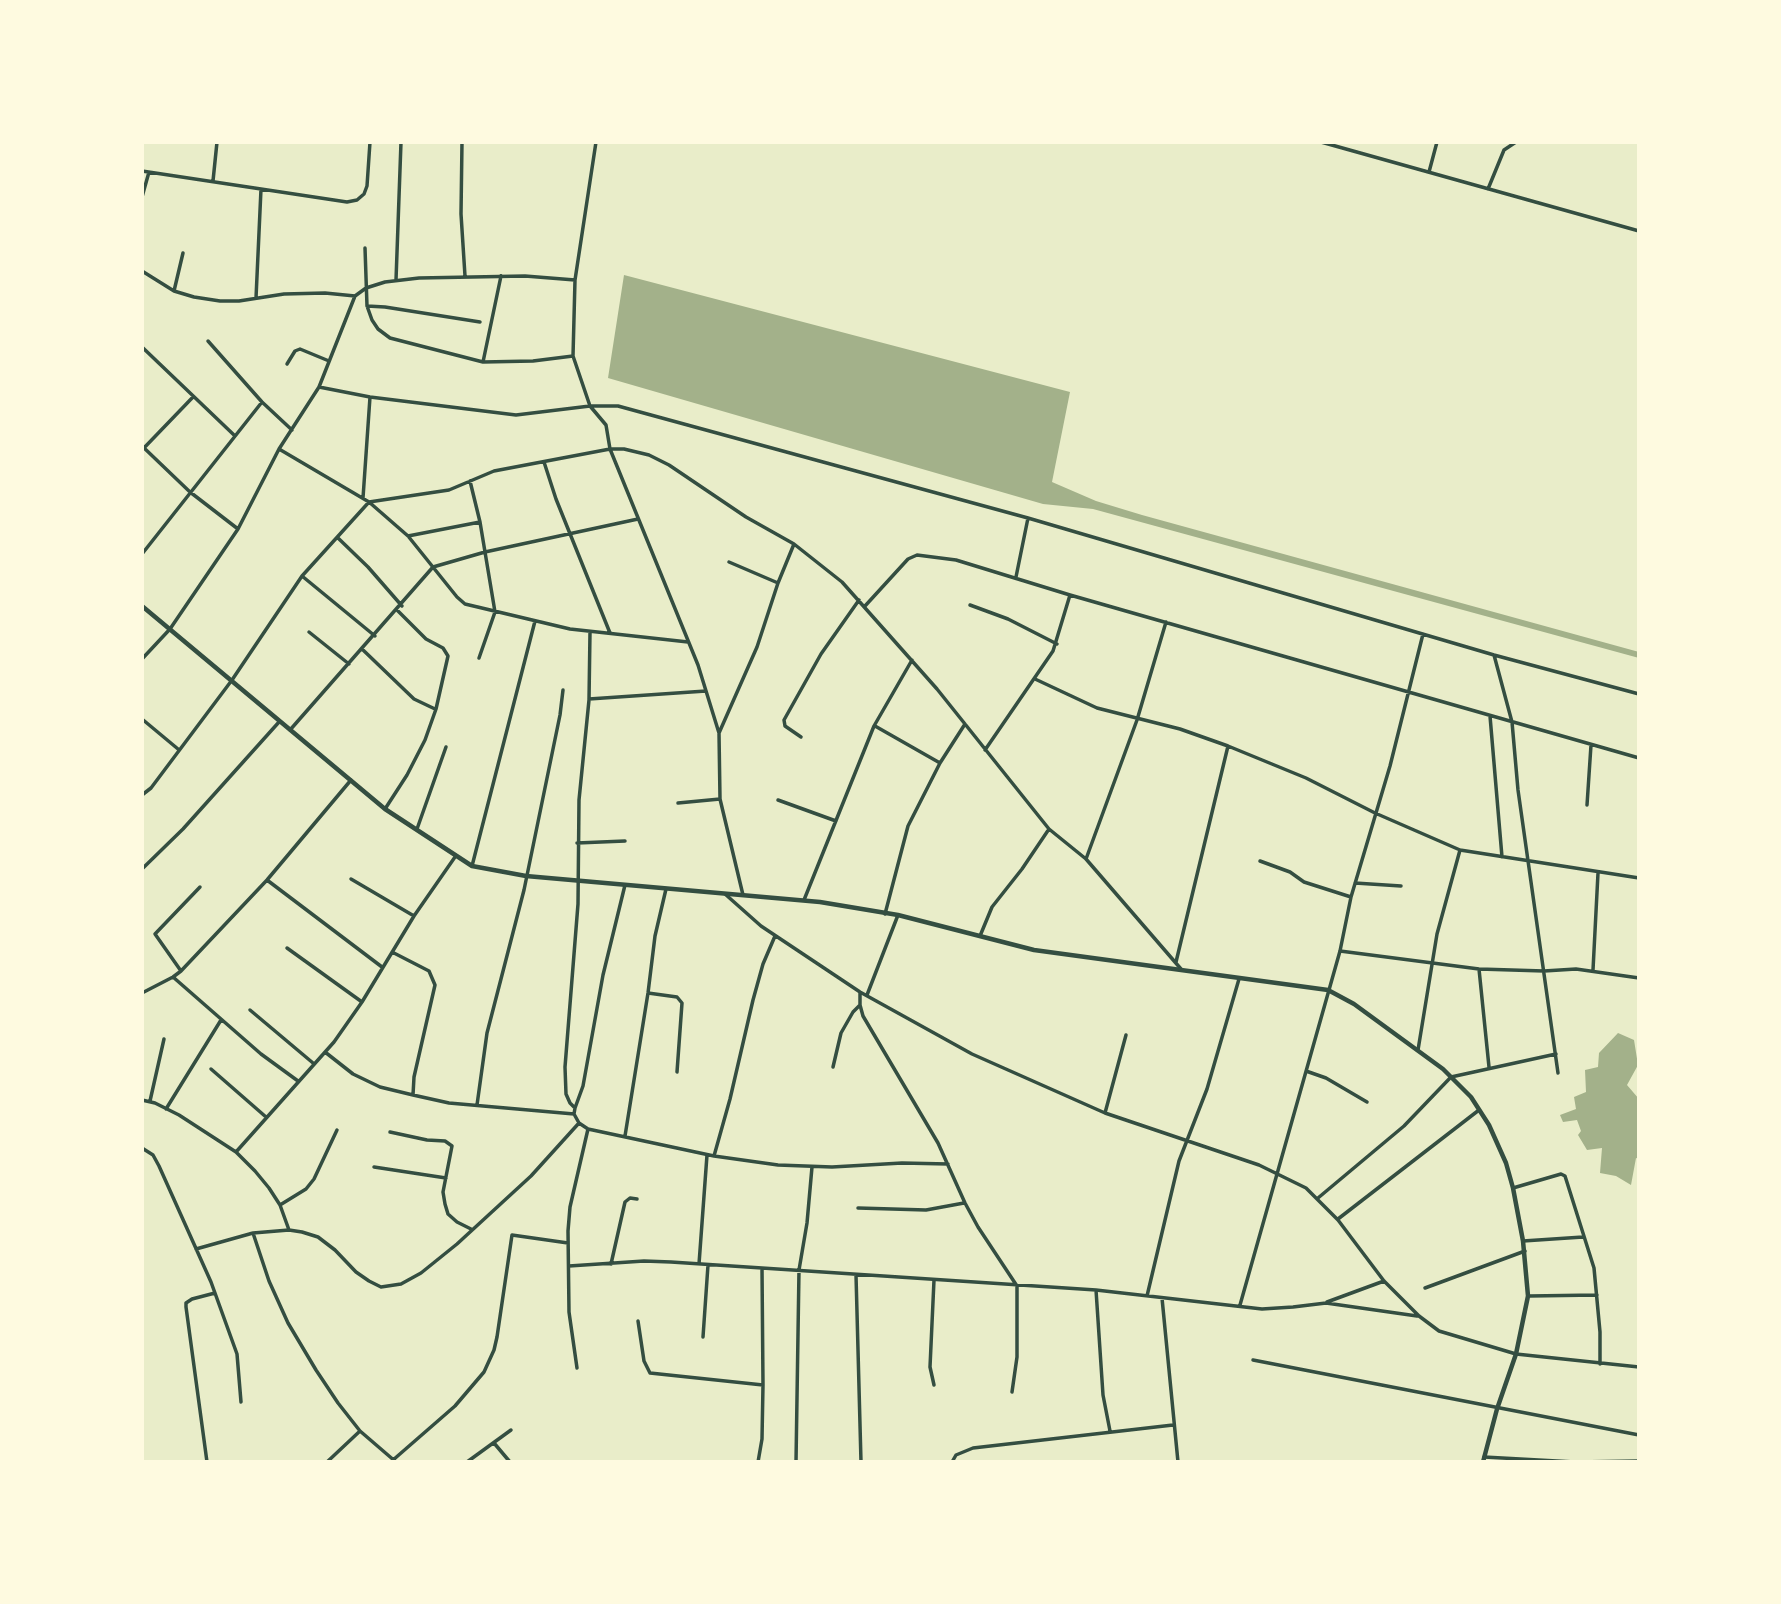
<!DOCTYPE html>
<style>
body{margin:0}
#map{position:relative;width:1781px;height:1604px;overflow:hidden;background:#e9edc9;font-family:Poppins,sans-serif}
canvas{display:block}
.frame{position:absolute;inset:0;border:144px solid #fefae0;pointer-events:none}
</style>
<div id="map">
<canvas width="1781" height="1604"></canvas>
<div class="frame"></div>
</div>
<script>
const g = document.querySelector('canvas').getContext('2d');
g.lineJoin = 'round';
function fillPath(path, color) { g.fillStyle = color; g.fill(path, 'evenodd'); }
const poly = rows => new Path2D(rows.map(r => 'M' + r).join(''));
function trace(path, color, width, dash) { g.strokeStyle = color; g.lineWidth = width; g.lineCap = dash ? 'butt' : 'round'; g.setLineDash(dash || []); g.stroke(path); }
fillPath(poly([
 [624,275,1070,392,1052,482,1096,501,1142,515,1639,652,1639,658,1093,509,1043,504,608,378],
 [1618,1033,1634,1040,1638,1065,1627,1085,1639,1099,1639,1159,1636,1158,1631,1185,1616,1176,1600,1173,1602,1148,1587,1150,1578,1135,1581,1131,1577,1120,1563,1122,1560,1115,1576,1109,1574,1097,1586,1092,1585,1070,1598,1067,1599,1053]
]), '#a3b18a');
trace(poly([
 [462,142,461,214,465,276],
 [596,142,575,280,573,356,590,406,606,425,610,449,698,665,719,733,720,799,743,895],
 [1321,142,1639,231],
 [142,171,347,202,357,200,364,194,367,186,370,142],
 [1429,172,1437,142],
 [213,181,217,142],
 [1488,189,1504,150,1516,142],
 [142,197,149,172],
 [365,248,367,306,372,320,378,329,390,338,483,362,533,361,573,356],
 [142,271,174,291,194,297,220,301,239,301,284,294,325,293,355,296,366,288,385,282,419,278,525,276,575,280],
 [396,280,401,142],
 [174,291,183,253],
 [256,298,261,189],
 [367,306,385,307,480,322],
 [208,341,262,402,292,430],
 [142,347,234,435],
 [483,362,501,276],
 [287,364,295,351,300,349,329,361],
 [319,387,370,397,516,415,590,406,618,406,1028,518,1494,655,1639,694],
 [142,446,190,492,238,529],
 [279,449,369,502,408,536,457,597,465,604,570,629,688,642],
 [142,450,193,397],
 [544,462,556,499,610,633],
 [470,481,480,522,495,612,479,658],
 [363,498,370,397],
 [408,536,480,522],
 [338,538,368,567,402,606],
 [142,554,262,402],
 [729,562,778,583],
 [302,576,375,636],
 [1016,577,1028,518],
 [970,605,1008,619,1057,644],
 [865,606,908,559,917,555,956,560,1070,595,1639,758],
 [309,632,349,664],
 [362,649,414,699,435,709],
 [1494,655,1512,722,1518,790,1558,1073],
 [142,659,170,629,238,529,279,449,319,387,355,296],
 [1035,679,1097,708,1180,729,1228,746,1306,778,1375,813,1460,850,1639,878],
 [589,699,706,691],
 [1490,716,1502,857],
 [142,719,178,749],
 [875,726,940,763],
 [290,730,433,567,485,552,638,519],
 [719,733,757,647,778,583,794,544],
 [801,737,785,726,784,720,821,654,859,600],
 [985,750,1053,651,1070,595],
 [142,795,151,788,232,680,302,576,369,502,449,490,494,471,610,449,624,449,649,455,669,465,746,517,794,544,842,582,937,689,1049,829,1086,859,1181,969],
 [778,800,836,821],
 [678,803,720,799],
 [1587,805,1591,745],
 [385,809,407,775,425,740,436,709,448,656,443,648,426,639,397,610],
 [417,829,446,747],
 [577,843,625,841],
 [1086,859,1137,720,1166,622],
 [1260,861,1290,872,1304,882,1351,897],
 [472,866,535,621],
 [142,869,183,829,279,722],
 [351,879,414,916],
 [267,880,382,967],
 [1355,883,1401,886],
 [625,885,603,975,583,1086,575,1108,574,1114,579,1123,588,1129,714,1156,778,1165,832,1167,902,1163,948,1164],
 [725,894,761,926,860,992,972,1054,1105,1113,1259,1165,1306,1188,1338,1220,1384,1281,1419,1316,1439,1331,1516,1354,1639,1367],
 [804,900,874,726,912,660],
 [885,914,908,826,940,763,965,724],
 [980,936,992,907,1022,869,1049,829],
 [287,948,362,1002],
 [1340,951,1479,969,1544,971,1576,969,1639,978],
 [392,952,429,971,435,985,414,1077,413,1095],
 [1176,962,1228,746],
 [1479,969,1489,1067],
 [1593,970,1598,873],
 [181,971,155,934,200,887],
 [173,977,261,1054,298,1081],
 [860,992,860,1005,863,1016,938,1143,965,1203,978,1227,1017,1286,1017,1357,1012,1392],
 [142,993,173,977,181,971,267,880,351,780],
 [648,993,677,997,682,1003,677,1072],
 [867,995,898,915],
 [250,1010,313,1063],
 [1418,1050,1437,934,1460,850],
 [325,1052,353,1074,380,1087,413,1095,449,1103,574,1114],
 [833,1067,841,1033,853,1012,860,1005],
 [211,1069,266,1117],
 [1306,1071,1326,1078,1367,1102],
 [142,1100,155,1103,179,1115,236,1152,255,1171,269,1188,280,1205,289,1230],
 [150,1101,164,1039],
 [477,1105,487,1033,524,890,560,715,563,690],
 [575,1108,570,1103,566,1094,565,1067,578,904,579,800,589,700,590,632],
 [166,1109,221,1020],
 [1105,1113,1126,1035],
 [390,1132,427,1140,445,1141,452,1146,443,1192,445,1204,448,1214,457,1222,471,1229],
 [625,1136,648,993,655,936,666,889],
 [142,1148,153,1155,159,1166,211,1282,237,1354,241,1402],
 [236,1152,334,1042,362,1002,414,916,455,857],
 [714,1156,730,1099,753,1000,763,964,775,936],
 [374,1167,446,1178],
 [1513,1188,1561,1174,1565,1176,1594,1268,1600,1332,1600,1364],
 [1318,1198,1404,1126,1451,1077,1556,1054],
 [280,1205,306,1189,314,1179,337,1130],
 [858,1208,926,1210,964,1203],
 [1338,1219,1479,1110],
 [253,1233,269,1281,288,1323,316,1370,338,1403,360,1431,396,1462],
 [1523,1241,1583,1237],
 [196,1249,253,1233,289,1230,302,1232,318,1237,335,1250,356,1272,369,1281,381,1287,401,1284,421,1273,457,1244,531,1176,579,1123],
 [611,1264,625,1202,630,1198,637,1199],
 [699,1264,707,1155],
 [569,1266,644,1261,671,1262,1096,1290,1262,1309,1293,1307,1326,1303,1417,1316],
 [856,1275,861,1462],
 [1425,1288,1525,1251],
 [1096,1290,1103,1395,1110,1431],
 [1147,1296,1179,1161,1207,1089,1239,979],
 [1529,1296,1597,1295],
 [1162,1298,1178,1462],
 [1327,1302,1384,1281],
 [1240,1305,1340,951,1351,897,1390,766,1423,634],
 [638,1321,644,1361,650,1373,763,1385],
 [703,1337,708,1265],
 [1253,1360,1639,1435],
 [577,1368,569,1312,568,1231,570,1207,588,1129],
 [934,1385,930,1367,934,1280],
 [494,1443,510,1462],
 [1484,1457,1575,1462,1639,1461],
 [393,1460,455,1406,484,1372,494,1350,497,1337,512,1235,568,1243],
 [207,1462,186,1307,186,1303,192,1299,215,1293],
 [327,1462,360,1431],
 [467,1462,511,1430],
 [758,1462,762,1439,763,1385,762,1268],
 [796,1462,799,1270,807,1223,812,1167],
 [952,1462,956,1455,973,1448,1173,1425]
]), '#344e41', 3.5);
trace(poly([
 [142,606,385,809,472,866,526,876,820,902,898,915,1034,950,1328,990,1354,1004,1443,1069,1471,1097,1489,1125,1506,1163,1513,1188,1523,1241,1528,1296,1516,1354,1497,1409,1483,1462]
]), '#344e41', 4.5);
</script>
